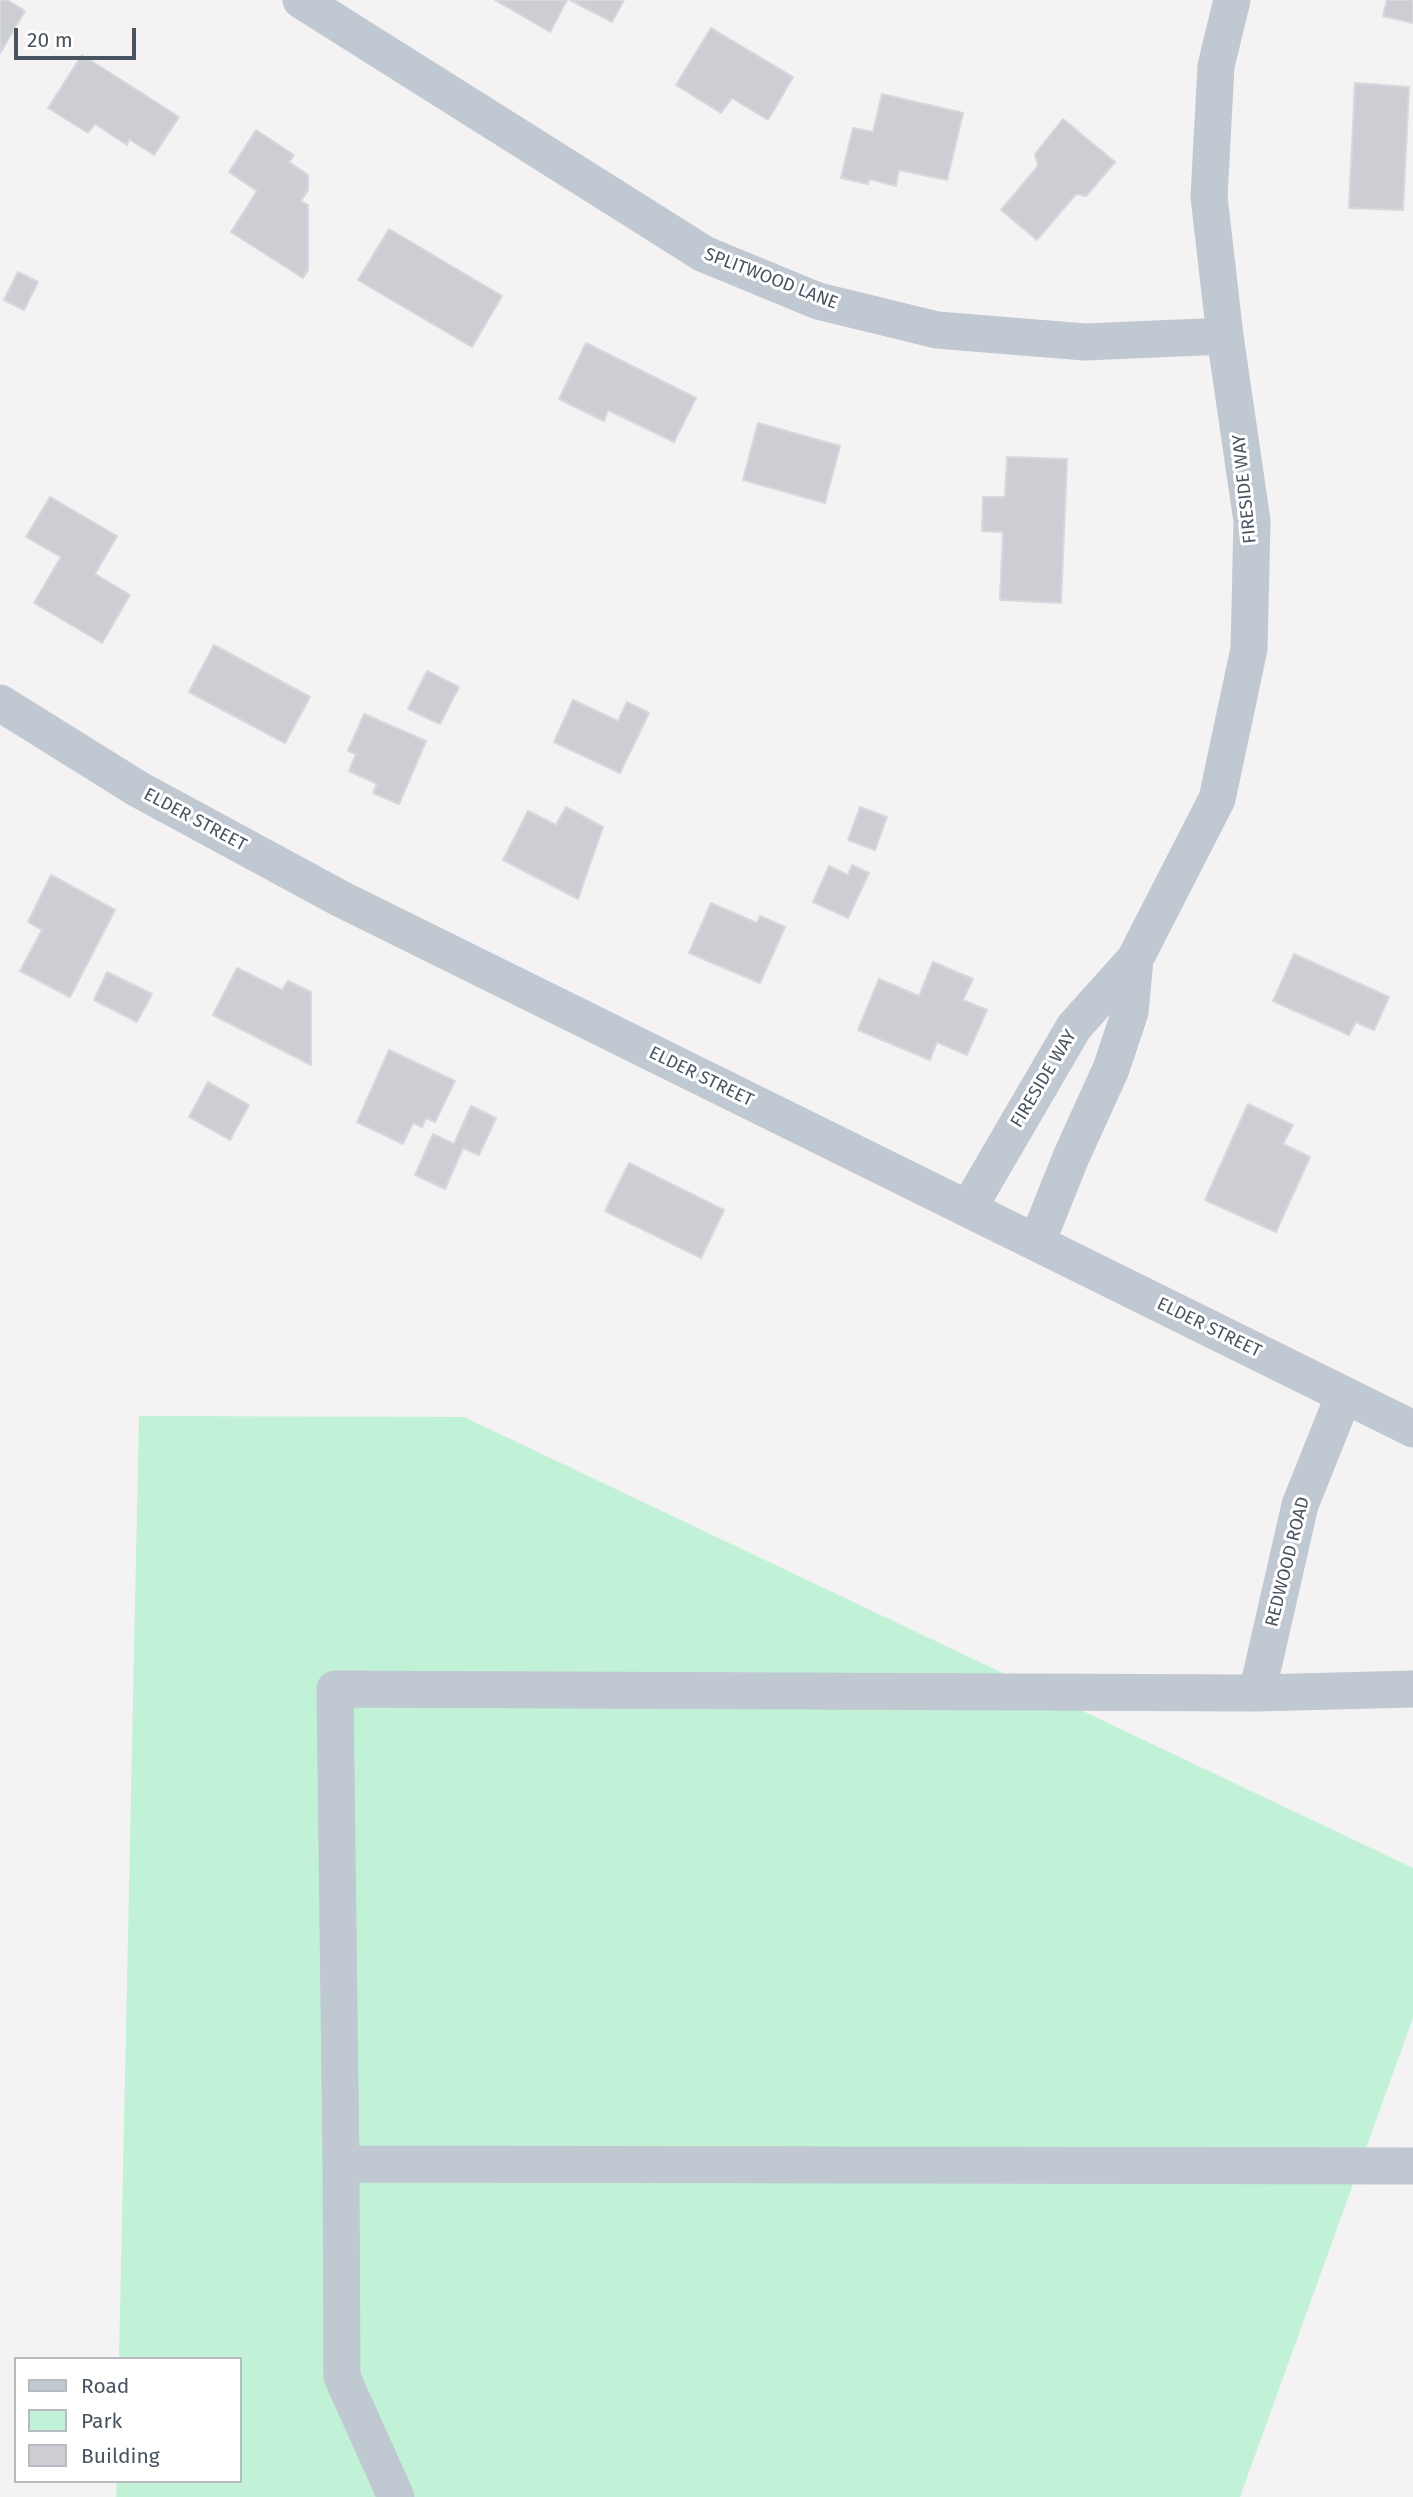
<!DOCTYPE html>
<style>
body{margin:0}
#map{position:relative;width:1413px;height:2497px;overflow:hidden;background:#f4f2f2;font-family:"Fira Sans",sans-serif}
canvas{display:block}
.legend{position:absolute;left:14px;top:2357px;width:228px;height:126px;box-sizing:border-box;background:#fff;border:2px solid #b6bbc0;margin:0;padding:9px 12px;list-style:none;font-size:21px;color:#495461}
.legend li{display:flex;align-items:center;gap:14px;height:35px}
.legend b{width:35px;border:2px solid #b6bbc0}
.scale{position:absolute;left:14px;top:28px;width:122px;height:32px;box-sizing:border-box;border:4px solid #495461;border-top:0;padding-left:9px;font-size:21px;line-height:24px;white-space:nowrap;color:#495461;-webkit-text-stroke:5px #fff;paint-order:stroke}
</style>
<div id="map">
<canvas width="1413" height="2497"></canvas>
<ul class="legend">
<li><b style="height:9px;background:#c0c8d2"></b>Road</li>
<li><b style="height:19px;background:#c1f2d7"></b>Park</li>
<li><b style="height:19px;background:#ccced4"></b>Building</li>
</ul>
<div class="scale">20 m</div>
</div>
<script>
const g = document.querySelector('canvas').getContext('2d');
g.lineJoin = 'round';
function fillPath(path, color) { g.fillStyle = color; g.fill(path, 'evenodd'); }
const poly = rows => new Path2D(rows.map(r => 'M' + r).join(''));
function trace(path, color, width, dash) { g.strokeStyle = color; g.lineWidth = width; g.lineCap = dash ? 'butt' : 'round'; g.setLineDash(dash || []); g.stroke(path); }
function drawText(font, color, halo, rows, align = 'center') {
  g.font = font + ' "Fira Sans",sans-serif'; g.lineWidth = 6; g.setLineDash([]); g.textBaseline = 'middle'; g.strokeStyle = halo; g.fillStyle = color; for (const [text, x, y, turn = 0] of rows) {
    g.save(); g.translate(x, y); g.rotate((+turn || 0) * Math.PI / 180); g.textAlign = isNaN(turn) ? turn : align; if (halo) g.strokeText(text, 0, 0); g.fillText(text, 0, 0); g.restore();
  }
}
fillPath(poly([
 [139,1416,464,1417,1413,1868,1413,2018,1240,2497,116,2497,117,2481,240,2481,240,2359,119,2359]
]), '#c1f2d7');
const building = poly([
 [0,0,7,0,25,11,0,53,0,0],
 [495,0,567,0,550,32,495,0],
 [570,0,624,0,612,22,570,0],
 [1387,0,1413,0,1413,23,1383,16,1387,0],
 [711,28,793,77,768,120,732,98,721,113,676,85,711,28],
 [82,55,179,117,154,155,129,139,127,145,95,124,88,133,48,108,82,55],
 [1355,83,1409,87,1403,210,1349,208,1355,83],
 [882,94,963,113,947,180,899,170,896,186,869,179,868,184,841,178,853,128,873,132,882,94],
 [1063,119,1115,162,1086,196,1076,194,1037,240,1001,210,1038,166,1035,154,1063,119],
 [256,130,294,155,289,162,308,175,308,190,301,201,308,205,308,270,303,278,231,232,257,191,229,172,256,130],
 [389,229,502,296,472,347,358,280,389,229],
 [18,272,38,282,24,310,4,300,18,272],
 [586,343,696,398,674,442,608,410,604,421,559,399,586,343],
 [758,423,840,446,825,503,743,480,758,423],
 [1007,457,1067,459,1061,603,1000,600,1003,532,982,531,983,497,1005,497,1007,457],
 [50,497,117,536,95,574,130,595,102,643,34,603,61,557,26,537,50,497],
 [214,645,310,697,285,743,189,692,214,645],
 [427,671,459,687,440,724,408,709,427,671],
 [573,700,618,721,627,702,649,713,620,773,554,742,573,700],
 [364,714,426,741,399,804,373,793,377,784,349,771,356,754,348,751,364,714],
 [566,807,603,827,578,899,503,860,528,811,556,825,566,807],
 [860,807,887,817,875,850,848,840,860,807],
 [852,865,869,873,848,918,813,902,829,866,848,875,852,865],
 [51,875,115,910,70,997,20,971,42,930,28,922,51,875],
 [711,903,757,923,760,916,785,927,760,983,689,953,711,903],
 [1294,954,1389,997,1374,1030,1356,1022,1349,1035,1273,1001,1294,954],
 [933,962,973,979,963,1000,987,1010,967,1055,937,1042,930,1060,858,1030,879,979,919,996,933,962],
 [237,968,282,990,288,981,311,992,311,1065,213,1015,237,968],
 [107,972,152,994,137,1022,94,1000,107,972],
 [389,1050,455,1081,435,1122,426,1118,422,1127,413,1123,403,1144,357,1122,389,1050],
 [208,1082,249,1105,230,1140,189,1117,208,1082],
 [1248,1104,1293,1125,1283,1144,1310,1157,1276,1232,1205,1200,1248,1104],
 [471,1106,496,1118,479,1155,463,1148,445,1189,415,1175,433,1134,454,1144,471,1106],
 [629,1163,724,1210,701,1258,605,1211,629,1163]
]);
fillPath(building, '#ccced4');
trace(building, '#d6d8dd', 2);
trace(poly([
 [301,0,704,254,818,301,937,330,1085,342,1225,336],
 [0,703,138,789,341,899,1413,1429],
 [968,1209,1074,1027,1135,959,1217,799,1249,649,1252,521,1225,336,1209,197,1216,66,1232,0],
 [1037,1242,1071,1157,1111,1069,1130,1012,1135,959],
 [1413,1689,1257,1693,335,1689,341,2164,1413,2166],
 [1257,1693,1300,1505,1344,1395],
 [341,2164,342,2377,396,2497]
]), '#c0c8d2', 37);
drawText('18px', '#495461', '#fff', [
 ["SPLITWOOD LANE",771,279,21],
 ["FIRESIDE WAY",1245,489,-96],
 ["ELDER STREET",195,820,28],
 ["ELDER STREET",701,1077,26],
 ["FIRESIDE WAY",1044,1079,-59],
 ["ELDER STREET",1209,1328,26],
 ["REDWOOD ROAD",1288,1562,-76]
]);
</script>
